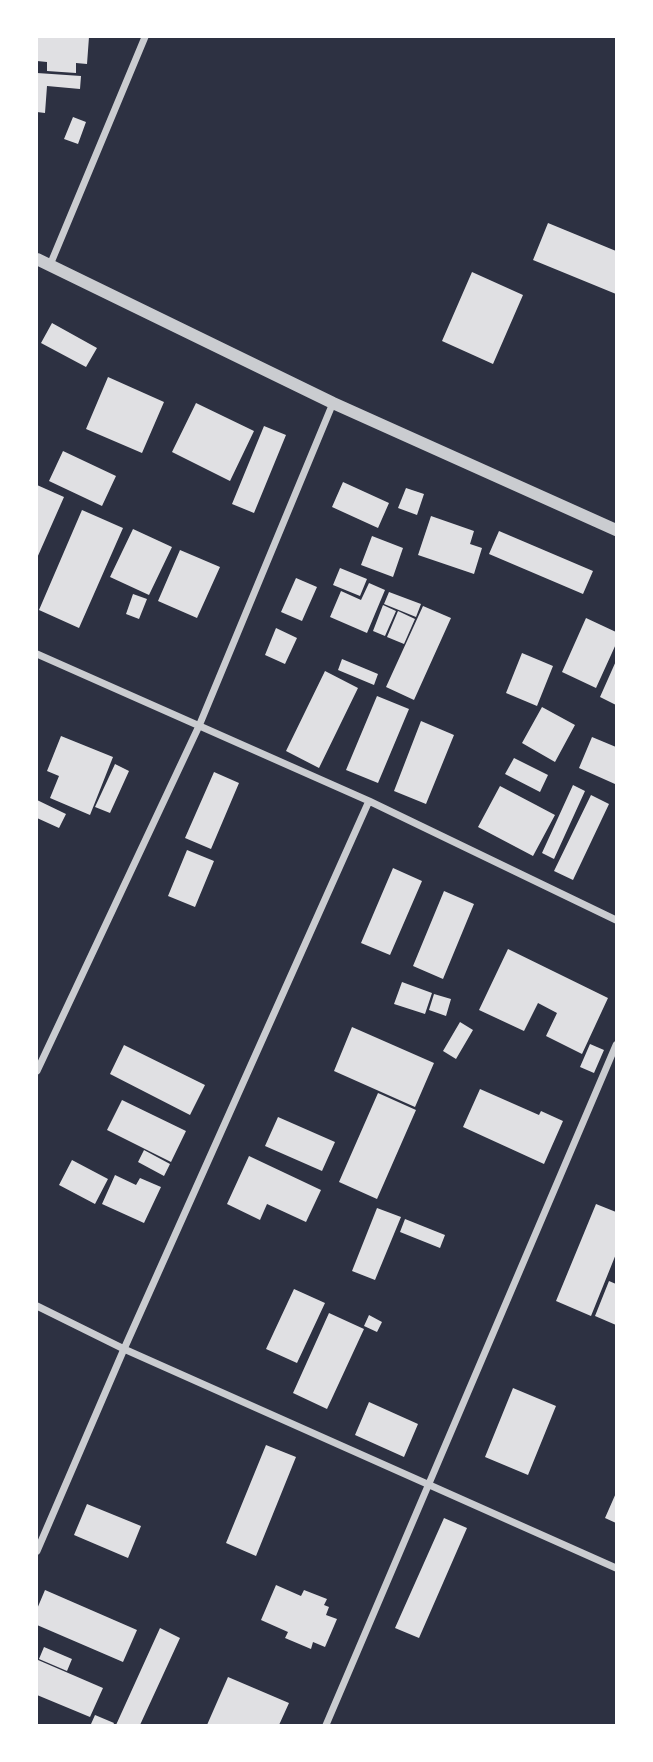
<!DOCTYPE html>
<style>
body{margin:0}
#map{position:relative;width:653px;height:1762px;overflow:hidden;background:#2d3142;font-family:Inter,sans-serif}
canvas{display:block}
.frame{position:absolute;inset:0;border:38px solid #fff;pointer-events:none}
</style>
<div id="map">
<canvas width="653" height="1762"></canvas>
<div class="frame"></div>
</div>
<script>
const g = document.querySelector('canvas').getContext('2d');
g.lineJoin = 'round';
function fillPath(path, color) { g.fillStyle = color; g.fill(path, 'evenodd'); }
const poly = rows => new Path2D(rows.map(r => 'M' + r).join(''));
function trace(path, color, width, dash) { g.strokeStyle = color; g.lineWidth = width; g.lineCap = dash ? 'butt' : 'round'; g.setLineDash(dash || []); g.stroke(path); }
fillPath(poly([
 [37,37,89,37,87,64,76,63,76,73,47,71,47,62,37,61],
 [37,73,81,76,80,89,47,86,45,113,37,112],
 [73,117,86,122,78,144,64,139],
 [548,223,616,251,616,294,533,260],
 [472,272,523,295,493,364,442,341],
 [52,323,97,348,86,367,41,343],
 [108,377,164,402,142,453,86,429],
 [196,403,254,431,230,481,172,452],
 [264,426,286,435,254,513,232,504],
 [63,451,116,476,102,506,49,481],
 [343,482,389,503,378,528,332,507],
 [37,485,64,497,37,558],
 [406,488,424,494,417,515,398,508],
 [82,510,123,528,79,628,39,610],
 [431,516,474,531,470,544,482,548,474,574,418,555],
 [133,529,172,547,149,595,110,577],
 [499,531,593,571,583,594,489,554],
 [372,536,403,548,393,577,361,565],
 [180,550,220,567,197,618,158,601],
 [340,568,367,579,360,596,333,585],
 [296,578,317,587,302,621,281,612],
 [369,583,385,590,367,633,330,617,341,591,361,600],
 [389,592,421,604,416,617,384,604],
 [133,594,147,599,139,619,126,614],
 [383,605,396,611,385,636,373,631],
 [423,606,451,618,414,700,386,687],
 [398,611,415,619,404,644,387,637],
 [586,618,616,632,616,644,596,688,562,672],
 [276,628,297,638,285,664,265,655],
 [522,653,553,666,537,706,506,693],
 [342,659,378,674,374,685,338,670],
 [616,661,616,705,600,697],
 [325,671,358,688,319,768,286,751],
 [377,696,409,709,378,783,346,770],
 [542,707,575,725,555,762,522,743],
 [421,721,454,735,426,804,394,791],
 [61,736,113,757,90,815,50,798,59,776,47,771],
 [592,737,616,747,615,784,579,768],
 [514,758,548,775,540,792,505,774],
 [115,764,129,771,110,813,95,807],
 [214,772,239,783,211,849,185,838],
 [573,785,585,791,554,859,542,853],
 [500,786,555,815,533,856,478,827],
 [591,795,609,804,573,880,554,871],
 [37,800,66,814,59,828,37,818],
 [187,850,214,861,195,907,168,896],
 [393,868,422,881,390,955,361,943],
 [444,891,474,904,443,979,413,966],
 [508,949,608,998,582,1054,546,1036,557,1013,538,1003,524,1031,479,1010],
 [402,982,432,993,425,1014,394,1004],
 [434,994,451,999,446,1016,429,1010],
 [460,1022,473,1030,456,1059,443,1051],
 [352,1027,434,1063,415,1107,334,1071],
 [590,1044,604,1050,594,1073,580,1067],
 [124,1045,205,1085,190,1115,110,1074],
 [480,1089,539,1115,541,1111,563,1121,544,1164,463,1127],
 [378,1093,416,1110,377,1199,339,1182],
 [122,1100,186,1131,171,1162,107,1130],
 [278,1117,335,1142,322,1171,265,1146],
 [144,1150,170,1164,164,1176,138,1162],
 [249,1156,321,1190,306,1222,267,1204,260,1220,227,1204],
 [72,1160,108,1179,95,1204,59,1185],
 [115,1175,136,1185,140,1178,161,1187,144,1223,102,1204],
 [596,1204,616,1212,616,1254,591,1316,556,1301],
 [377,1208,401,1217,375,1280,352,1271],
 [405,1219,445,1235,440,1248,400,1232],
 [609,1281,616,1284,616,1325,595,1316],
 [294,1289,325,1303,297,1363,266,1349],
 [329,1313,364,1329,327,1409,293,1393],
 [369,1315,382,1322,377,1332,364,1326],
 [513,1388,556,1406,528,1475,485,1457],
 [369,1402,418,1424,404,1457,355,1435],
 [266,1445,296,1457,256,1556,226,1543],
 [616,1493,616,1523,605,1518],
 [87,1504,141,1526,128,1558,74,1535],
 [444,1518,467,1528,419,1638,395,1628],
 [276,1585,301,1596,304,1590,327,1599,324,1605,329,1607,326,1615,337,1619,325,1647,313,1642,311,1649,285,1638,288,1632,261,1620],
 [45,1590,137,1630,123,1662,37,1625,37,1609],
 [160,1628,180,1638,140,1725,116,1725],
 [44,1647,72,1659,67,1671,39,1659],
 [38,1660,103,1688,90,1717,37,1695],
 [228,1677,289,1703,279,1725,207,1725],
 [95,1715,114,1723,113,1725,91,1724]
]), '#e0e0e3');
trace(poly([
 [50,265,145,37],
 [37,654,369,801,616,920],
 [37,1071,199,726,333,403],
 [37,1306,124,1349,616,1568],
 [37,1551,124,1349,369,801],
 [326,1725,616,1045]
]), '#caccd0', 7);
trace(poly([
 [37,259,333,403,616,530]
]), '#caccd0', 12);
</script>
